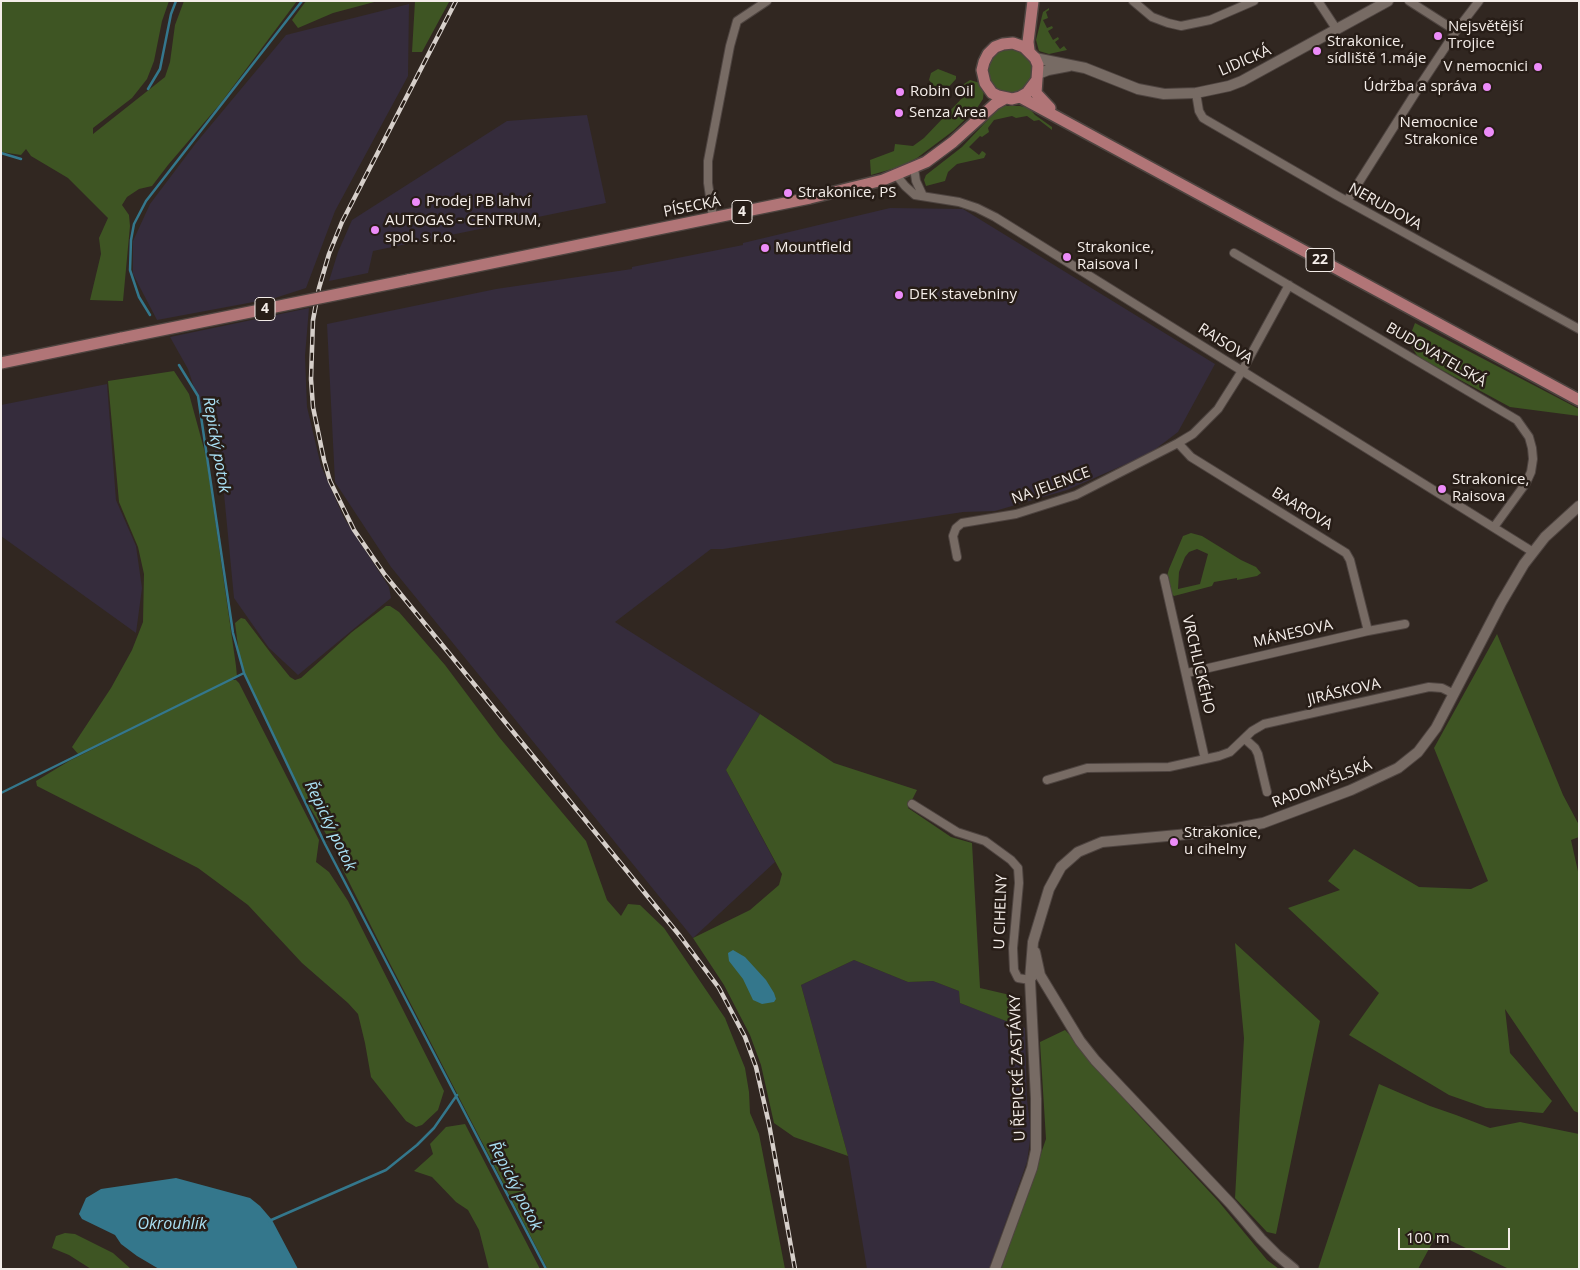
<!DOCTYPE html>
<meta charset="utf-8">
<style>
body{margin:0}
#map{position:relative;width:1580px;height:1270px;overflow:hidden;background:#312721;font-family:"Open Sans",sans-serif}
canvas{display:block}
.frame{position:absolute;inset:0;border:2px solid #f4ede9;pointer-events:none}
.scale{position:absolute;left:1398px;top:1228px;width:112px;height:22px;box-sizing:border-box;border:2px solid #f4ede9;border-top:0;padding-left:6px;font-size:15px;line-height:18px;white-space:nowrap;color:#f4ede9;-webkit-text-stroke:4px #271d17;paint-order:stroke}
</style>
<div id="map">
<canvas width="1580" height="1270"></canvas>
<div class="frame"></div>
<div class="scale">100 m</div>
</div>
<script>
const g = document.querySelector('canvas').getContext('2d');
g.lineJoin = 'round';
function fillPath(path, color) { g.fillStyle = color; g.fill(path, 'evenodd'); }
const poly = rows => new Path2D(rows.map(r => 'M' + r).join(''));
function trace(path, color, width, dash) { g.strokeStyle = color; g.lineWidth = width; g.lineCap = dash ? 'butt' : 'round'; g.setLineDash(dash || []); g.stroke(path); }
function drawText(font, color, halo, rows, align = 'center') {
  g.font = font + ' "Open Sans",sans-serif'; g.lineWidth = 5; g.setLineDash([]); g.textBaseline = 'middle'; g.strokeStyle = halo; g.fillStyle = color; for (const [text, x, y, turn = 0] of rows) {
    g.save(); g.translate(x, y); g.rotate((+turn || 0) * Math.PI / 180); g.textAlign = isNaN(turn) ? turn : align; if (halo) g.strokeText(text, 0, 0); g.fillText(text, 0, 0); g.restore();
  }
}
fillPath(poly([
 [409,4,408,76,335,211,306,288,275,298,157,320,133,274,133,241,150,204,196,143,286,35],
 [587,115,606,203,373,251,368,273,329,281,338,252,352,220,507,121],
 [890,208,963,209,1215,364,1178,432,1149,454,1067,490,995,511,963,512,723,549,711,549,615,622,760,714,726,770,775,862,693,938,391,567,335,482,327,324,496,289,632,269,632,267,743,245,743,243],
 [309,308,305,356,307,407,321,466,344,518,389,587,391,598,298,675,269,648,234,598,222,473,188,369,170,337],
 [107,384,116,500,136,546,142,588,136,633,1,536,1,405],
 [854,960,908,982,933,981,959,991,960,1003,1025,1028,1027,1100,1031,1133,1027,1162,989,1269,867,1269,848,1156,801,985]
]), '#352c3c');
fillPath(poly([
 [1,1,169,1,162,21,154,61,147,79,132,98,93,128,93,134,165,77,170,62,175,25,184,1,297,1,220,104,168,165,152,186,139,189,127,197,122,205,129,215,130,226,123,301,90,300,101,254,99,238,108,218,68,178,31,156,26,149,21,155,1,152],
 [306,1,378,1,333,13,298,28,292,20],
 [415,1,449,2,422,52,412,52],
 [1049,8,1049,10,1046,12,1048,18,1043,20,1047,28,1052,26,1053,28,1048,31,1053,40,1058,37,1059,39,1055,42,1060,49,1064,46,1067,50,1049,54,1039,51,1036,40,1043,12],
 '988 71a22 22 0 1 1 44 0a22 22 0 1 1-44 0Z',
 [938,69,956,76,956,79,943,93,938,91,929,80,931,73],
 [970,80,980,83,984,89,983,99,977,108,953,131,917,158,899,167,871,175,870,160,894,151,895,144,913,146,924,138,965,95,958,88],
 [1005,106,1020,106,1029,108,1035,115,1052,127,1052,130,1039,120,1034,121,1027,116,1016,118,1012,116,994,120,988,128,989,132,982,137,980,136,969,147,979,155,982,151,984,152,986,154,984,158,957,164,948,172,945,181,926,186,924,180,926,175,962,147,1000,107],
 [1415,323,1579,409,1579,416,1510,407,1418,357,1408,341],
 [174,371,189,394,206,456,236,666,237,677,232,680,236,680,239,683,319,840,316,862,329,872,348,901,444,1091,438,1110,422,1125,416,1127,406,1121,371,1077,365,1043,358,1014,348,1003,302,963,248,905,198,868,37,786,36,781,69,761,209,691,79,755,72,747,111,688,132,650,143,622,144,574,138,547,119,502,108,381],
 [1191,533,1202,536,1241,560,1256,567,1261,573,1257,576,1237,580,1237,578,1214,582,1212,586,1174,596,1171,594,1167,576,1169,569,1183,536],
 [1197,549,1208,554,1200,584,1178,589,1179,572,1185,557,1189,552],
 [386,606,390,606,399,612,445,665,499,737,586,841,607,900,621,916,628,904,640,905,664,928,725,1018,745,1068,749,1092,750,1113,759,1134,785,1269,547,1268,384,952,342,868,340,853,326,834,303,796,265,719,240,662,235,623,241,618,245,619,273,656,290,677,295,680,301,678,352,632],
 [1497,634,1563,795,1579,825,1579,837,1571,840,1579,876,1579,1113,1574,1111,1505,1009,1510,1053,1552,1101,1543,1113,1486,1108,1449,1095,1349,1035,1379,993,1288,908,1340,890,1328,881,1354,849,1419,887,1471,889,1488,881,1434,748],
 [760,714,834,763,917,790,908,808,951,837,972,843,980,988,1010,995,1011,1023,960,1003,959,991,933,981,908,982,854,960,801,985,848,1156,794,1137,774,1123,761,1065,750,1035,724,985,693,938,750,910,779,885,782,874,726,770],
 [1235,943,1320,1021,1276,1234,1267,1232,1235,1198,1244,1038],
 [1065,1030,1095,1060,1132,1108,1219,1202,1267,1260,1279,1269,1001,1269,1046,1139,1040,1042],
 [1379,1084,1430,1106,1456,1115,1490,1128,1520,1122,1579,1134,1579,1269,1509,1269,1437,1234,1418,1269,1318,1269],
 [465,1124,540,1269,489,1269,479,1230,468,1210,456,1202,432,1177,414,1171,433,1154,430,1144,446,1127],
 [65,1233,75,1234,113,1253,131,1269,91,1269,69,1255,52,1248,56,1236]
]), '#3e5523');
fillPath(poly([
 [733,950,745,957,766,980,774,993,776,999,774,1002,762,1004,753,1000,743,979,729,961,728,953],
 [176,1178,250,1198,260,1206,272,1220,298,1269,159,1269,137,1256,121,1244,115,1235,82,1219,79,1214,86,1198,101,1189]
]), '#34778c');
trace(poly([
 [148,89,160,69,171,14,176,1],
 [1,153,21,159],
 [150,315,139,297,130,270,131,240,134,224,146,201,302,1],
 [179,365,198,396,233,633,244,673,325,844,546,1269],
 [1,793,244,673],
 [269,1221,386,1170,417,1145,434,1128,457,1095]
]), '#34778c', 2.5);
const street = poly([
 [1133,1,1152,17,1168,23,1181,26,1210,20,1254,1],
 [1318,1,1337,30],
 [1409,1,1456,31],
 [1196,93,1199,111,1203,118,1208,121,1336,195,1579,329],
 [914,168,916,181,923,196],
 [897,176,905,186,915,195,959,202,977,208,995,217,1533,552],
 [1347,201,1421,84,1456,31,1479,1],
 [713,218,708,183,708,161,730,46,737,21,767,1],
 [1234,253,1517,420,1529,437,1532,448,1533,459,1531,472,1526,483,1494,527],
 [1178,443,1191,457,1346,553,1350,560,1368,631],
 [957,557,953,536,956,528,962,523,1016,514,1076,495,1178,443,1193,434,1218,409,1242,371,1289,285],
 [1164,578,1205,759],
 [1187,673,1368,631,1405,624],
 [1245,739,1255,748,1258,754,1267,792],
 [1047,780,1087,768,1169,767,1219,756,1230,752,1252,731,1264,724,1429,687,1442,688,1454,694],
 [912,804,957,832,985,841,1011,860,1018,868,1019,883,1013,948,1014,970,1018,978,1030,980,1033,977]
]);
const secondary = poly([
 [1035,58,1085,68,1138,89,1164,94,1196,93,1229,86,1242,81,1388,1],
 [1038,74,1048,70,1069,66],
 [1035,952,1040,975,1080,1041,1095,1060,1231,1204,1261,1239,1277,1255,1294,1269],
 [995,1269,1032,1168,1036,1150,1036,1099,1030,980,1033,942,1049,889,1061,867,1078,852,1102,842,1221,831,1263,823,1351,790,1398,768,1418,752,1436,728,1501,603,1524,564,1545,537,1579,506]
]);
const primary = poly([
 [1029,50,1028,42,1033,1],
 [1036,81,1027,93,1020,97,1012,99,998,96,992,93,985,83,982,70,984,62,988,54,995,47,1003,44,1013,43,1024,47,1035,58,1038,65,1036,93,1050,108],
 [1020,97,1579,400],
 [408,280,810,198,883,180,926,162,953,142,995,104,1004,99],
 [1,363,122,338]
]);
trace(street, '#4e4440', 10);
trace(secondary, '#4e4440', 12);
trace(primary, '#4e4440', 14);
trace(street, '#776b64', 8);
trace(secondary, '#776b64', 10);
trace(primary, '#b17577', 11);
const rail = poly([
 [456,1,342,222,329,254,319,288,313,320,311,379,313,407,324,460,330,481,354,530,385,575,680,936,719,988,745,1037,756,1067,769,1124,795,1269]
]);
trace(rail, '#d6cfca', 4.5);
trace(rail, '#271d17', 2.5, [8]);
const primaryBridge = poly([
 [122,338,408,280]
]);
trace(primaryBridge, '#4e4440', 14, []);
trace(primaryBridge, '#b17577', 11);
for (const [x, y, r, color] of [
 [1438,36,5,"#ed8cf9"],
 [1317,51,5,"#ed8cf9"],
 [1538,67,5,"#ed8cf9"],
 [1487,87,5,"#ed8cf9"],
 [900,92,5,"#ed8cf9"],
 [899,113,5,"#ed8cf9"],
 [1489,132,6,"#ed8cf9"],
 [788,193,5,"#ed8cf9"],
 [416,202,5,"#ed8cf9"],
 [375,230,5,"#ed8cf9"],
 [765,248,5,"#ed8cf9"],
 [1067,257,5,"#ed8cf9"],
 [899,295,5,"#ed8cf9"],
 [1442,489,5,"#ed8cf9"],
 [1174,842,5,"#ed8cf9"]
]) { const dot = new Path2D(); dot.arc(x, y, r, 0, 2 * Math.PI); g.fillStyle = color; g.fill(dot); trace(dot, '#271d17', 2); }
for (const [x, y, w] of [
 [742,212,20],
 [1320,260,28],
 [265,309,20]
]) { const box = new Path2D(); box.roundRect(x - w / 2, y - 11.5, w, 23, 4); g.fillStyle = '#271d17'; g.fill(box); trace(box, '#f4ede9', 1); }
drawText('bold 14px', '#f4ede9', null, [
 ["4",742,212],
 ["22",1320,260],
 ["4",265,309]
]);
drawText('15px', '#f4ede9', '#271d17', [
 ["Nejsvětější",1448,27],
 ["Trojice",1448,44],
 ["Strakonice,",1327,42],
 ["sídliště 1.máje",1327,59],
 ["V nemocnici",1528,67,"right"],
 ["Údržba a správa",1477,87,"right"],
 ["Robin Oil",910,92],
 ["Senza Area",909,113],
 ["Nemocnice",1478,123,"right"],
 ["Strakonice",1478,140,"right"],
 ["Strakonice, PS",798,193],
 ["Prodej PB lahví",426,202],
 ["AUTOGAS - CENTRUM,",385,221],
 ["spol. s r.o.",385,238],
 ["Mountfield",775,248],
 ["Strakonice,",1077,248],
 ["Raisova I",1077,265],
 ["DEK stavebniny",909,295],
 ["Strakonice,",1452,480],
 ["Raisova",1452,497],
 ["Strakonice,",1184,833],
 ["u cihelny",1184,850]
], 'left');
drawText('15px', '#f4ede9', '#271d17', [
 ["LIDICKÁ",1245,61,-24],
 ["PÍSECKÁ",692,207,-11],
 ["NERUDOVA",1385,207,29],
 ["RAISOVA",1225,344,33],
 ["BUDOVATELSKÁ",1436,355,30],
 ["NA JELENCE",1051,486,-20],
 ["BAAROVA",1302,509,31],
 ["MÁNESOVA",1293,634,-13],
 ["VRCHLICKÉHO",1198,665,77],
 ["JIRÁSKOVA",1344,692,-13],
 ["RADOMYŠLSKÁ",1322,784,-22],
 ["U CIHELNY",1001,912,-88],
 ["U ŘEPICKÉ ZASTÁVKY",1018,1068,-92]
]);
drawText('italic 16px', '#aae1f5', '#271d17', [
 ["Řepický potok",216,445,80],
 ["Řepický potok",330,826,64],
 ["Řepický potok",515,1186,63],
 ["Okrouhlík",172,1224]
]);
</script>
